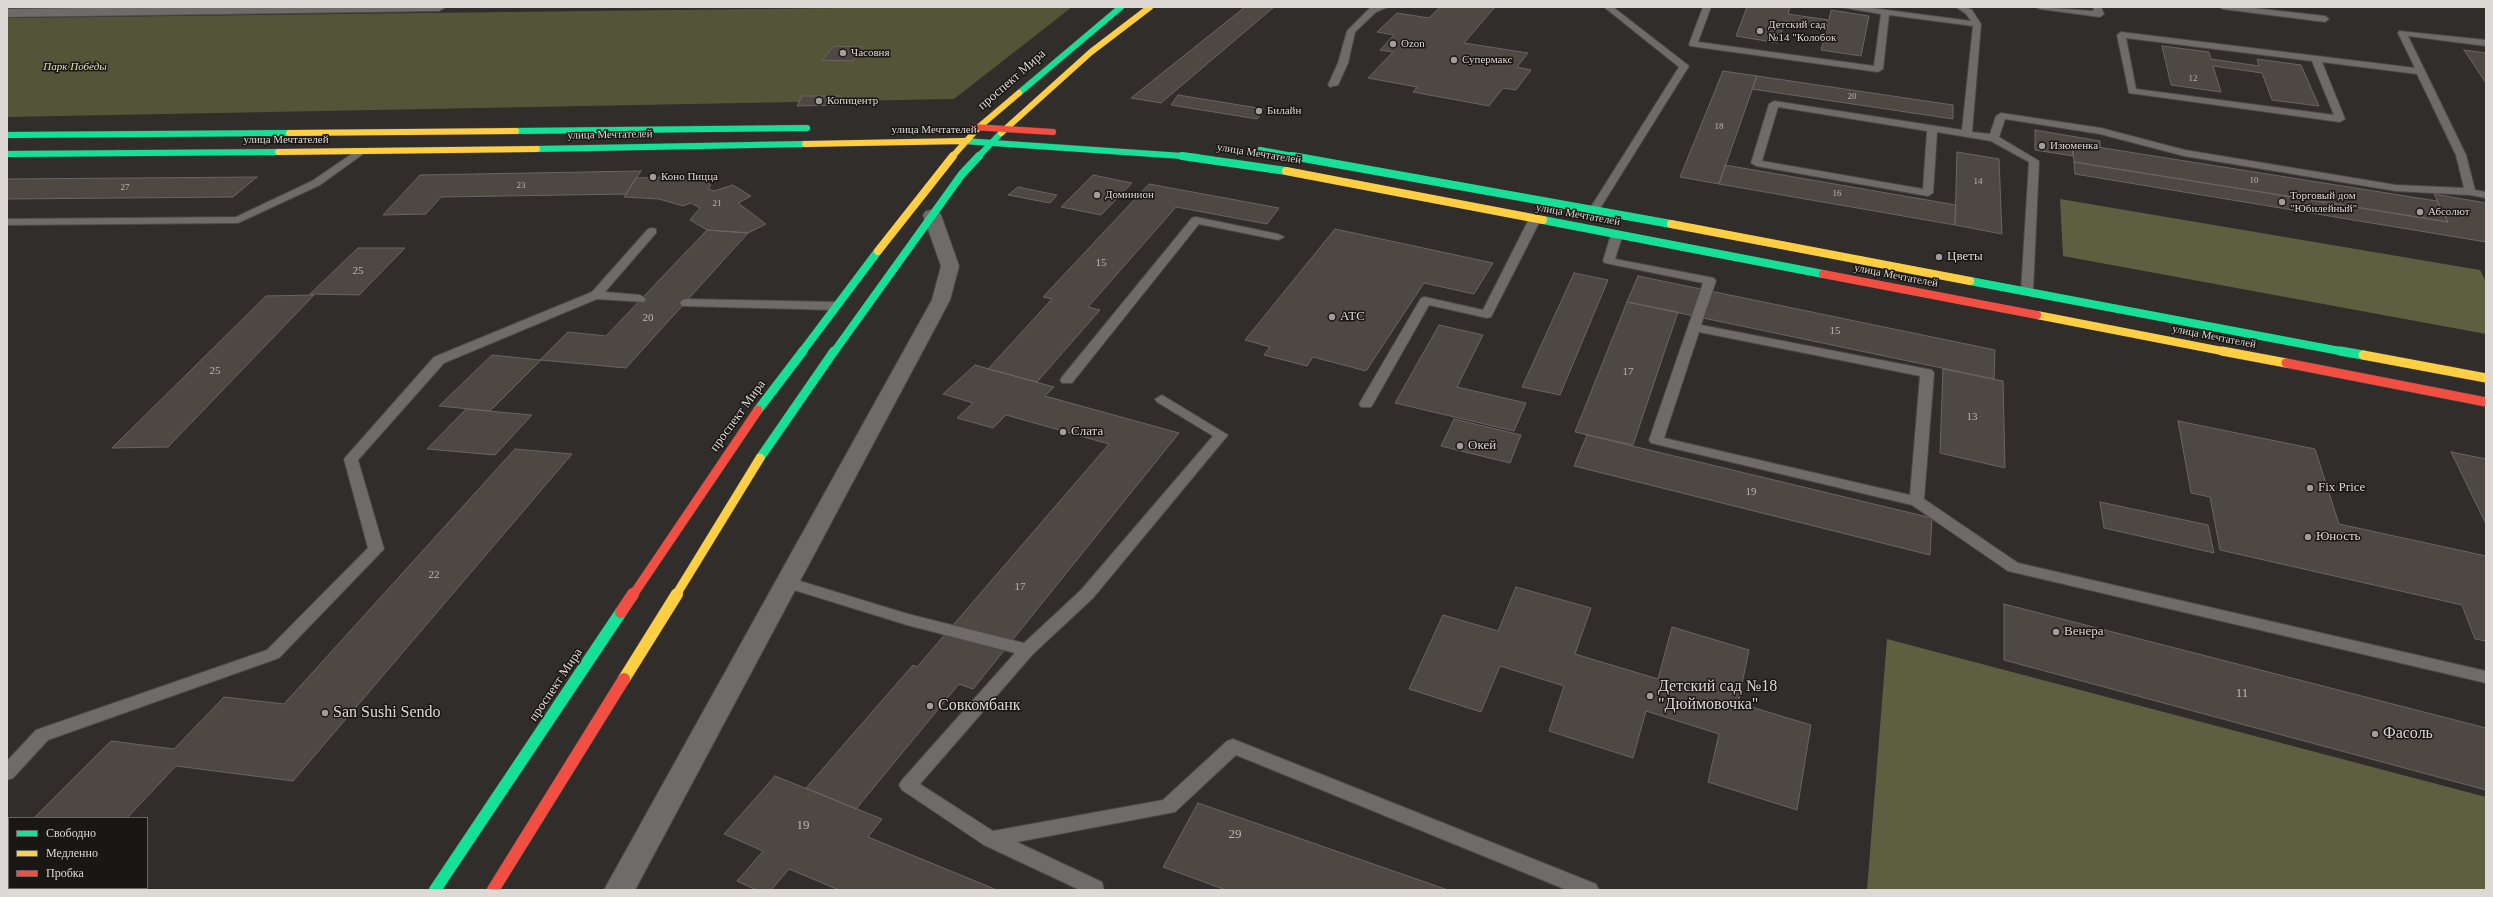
<!DOCTYPE html>
<meta charset="utf-8">
<style>
body{margin:0}
#map{position:relative;width:2493px;height:897px;overflow:hidden;background:#302d2b;font-family:"Times New Roman",serif}
canvas{display:block}
.frame{position:absolute;inset:0;border:8px solid #ddd9d5;pointer-events:none}
.legend{position:absolute;left:8px;top:817px;width:140px;height:72px;box-sizing:border-box;background:#191614;border:1px solid #676461;margin:0;padding:5px 7px;list-style:none;font-size:12px;color:#ddd9d5}
.legend li{display:flex;align-items:center;gap:8px;height:20px}
.legend b{width:20px;border:1px solid #676461}
</style>
<div id="map">
<canvas width="2493" height="897"></canvas>
<div class="frame"></div>
<ul class="legend">
<li><b style="height:5px;background:#16e098"></b>Свободно</li>
<li><b style="height:5px;background:#ffcf43"></b>Медленно</li>
<li><b style="height:5px;background:#f24e42"></b>Пробка</li>
</ul>
</div>
<script>
const g = document.querySelector('canvas').getContext('2d');
g.lineJoin = 'round';
function fillPath(path, color) { g.fillStyle = color; g.fill(path, 'evenodd'); }
const poly = rows => new Path2D(rows.map(r => 'M' + r).join(''));
function trace(path, color, width, dash) { g.strokeStyle = color; g.lineWidth = width; g.lineCap = dash ? 'butt' : 'round'; g.setLineDash(dash || []); g.stroke(path); }
function drawText(font, color, halo, rows, align = 'center') {
  g.font = font + ' "Times New Roman",serif'; g.lineWidth = 3; g.setLineDash([]); g.textBaseline = 'middle'; g.strokeStyle = halo; g.fillStyle = color; for (const [text, x, y, turn = 0] of rows) {
    g.save(); g.translate(x, y); g.rotate((+turn || 0) * Math.PI / 180); g.textAlign = isNaN(turn) ? turn : align; if (halo) g.strokeText(text, 0, 0); g.fillText(text, 0, 0); g.restore();
  }
}
fillPath(poly([
 [924,7,1072,7,954,99,7,117,7,18]
]), '#535438');
fillPath(poly([
 [2060,199,2480,270,2486,282,2486,334,2063,256],
 [1887,639,2486,797,2486,890,1867,890]
]), '#5e5f41');
const building = poly([
 [1245,7,1274,7,1161,103,1131,98,1245,7],
 [1440,7,1495,7,1464,43,1528,53,1517,67,1531,70,1516,90,1503,88,1489,106,1413,92,1417,87,1368,78,1393,52,1380,50,1394,35,1377,32,1397,13,1429,18,1440,7],
 [1747,7,1790,7,1788,14,1829,20,1831,10,1869,16,1861,56,1821,50,1828,26,1785,21,1778,43,1736,36,1747,7],
 [834,46,863,47,852,61,822,60,834,46],
 [2162,46,2209,52,2211,59,2259,66,2257,59,2301,65,2319,106,2272,100,2262,73,2213,66,2221,92,2171,85,2162,46],
 [2464,50,2486,53,2486,83,2464,50],
 [1723,71,1757,76,1719,184,1680,177,1723,71],
 [1757,76,1953,105,1953,119,1752,89,1757,76],
 [1178,95,1264,109,1257,119,1171,105,1178,95],
 [802,96,842,96,837,105,797,106,802,96],
 [2035,130,2100,141,2100,148,2072,143,2073,156,2035,150,2035,130],
 [2072,143,2437,201,2448,222,2074,162,2072,143],
 [1957,152,1999,159,2002,234,1955,225,1957,152],
 [2074,162,2448,222,2434,194,2486,203,2486,242,2075,174,2074,162],
 [1725,165,1956,205,1955,225,1719,184,1725,165],
 [641,171,626,194,441,197,426,214,383,215,420,175,641,171],
 [1093,175,1132,183,1101,215,1061,207,1093,175],
 [257,177,233,197,7,199,7,179,257,177],
 [673,177,674,181,700,178,711,185,708,189,714,191,733,185,751,196,738,203,766,224,748,233,707,230,690,220,700,208,691,203,683,206,659,199,624,197,636,178,673,177],
 [1149,184,1279,208,1267,224,1176,207,1088,307,1100,310,1037,382,988,369,1052,299,1043,297,1149,184],
 [1018,187,1057,195,1050,203,1008,195,1018,187],
 [1335,229,1493,263,1474,294,1424,283,1366,371,1313,357,1307,366,1264,355,1270,347,1245,340,1335,229],
 [707,230,748,233,626,368,541,360,490,411,439,406,492,355,540,360,568,332,606,336,707,230],
 [358,248,405,248,359,295,310,294,358,248],
 [1574,273,1608,280,1560,395,1522,387,1574,273],
 [1638,276,1995,350,1994,379,1627,302,1638,276],
 [314,295,168,447,112,448,266,296,314,295],
 [1627,302,1678,312,1633,445,1575,432,1627,302],
 [1439,325,1483,335,1457,387,1526,403,1514,431,1395,403,1439,325],
 [975,365,1054,387,1045,396,1179,433,973,689,959,684,856,809,806,788,913,665,917,667,1109,444,1006,415,993,428,957,418,973,403,943,394,975,365],
 [1943,369,2003,381,2005,468,1940,453,1943,369],
 [466,409,532,415,495,455,427,449,466,409],
 [1454,419,1521,435,1510,463,1441,446,1454,419],
 [2178,421,2315,449,2339,524,2486,556,2486,641,2475,639,2462,605,2220,550,2210,497,2191,493,2178,421],
 [1587,435,1932,518,1930,555,1574,466,1587,435],
 [515,449,572,454,293,781,176,766,127,818,34,818,111,741,174,749,224,697,284,704,515,449],
 [2451,452,2486,459,2486,524,2451,452],
 [2100,502,2208,525,2214,553,2104,528,2100,502],
 [1516,587,1591,608,1575,654,1658,679,1672,627,1749,650,1738,703,1811,725,1797,810,1708,782,1719,734,1646,711,1633,758,1549,731,1564,686,1500,666,1481,712,1409,689,1443,615,1498,631,1516,587],
 [2004,604,2486,728,2486,790,2004,660,2004,604],
 [775,776,882,819,868,837,997,890,839,890,789,869,771,890,756,890,737,881,763,851,724,834,775,776],
 [1198,803,1448,890,1226,890,1163,867,1198,803],
 [9,885,9,888,116,888,115,890,7,890,9,885]
]);
fillPath(building, '#4e4843');
trace(building, '#686664', 1);
const lane = poly([
 [1375,7,1388,7,1376,12,1355,32,1348,63,1338,85,1330,87,1328,85,1338,63,1347,31,1370,8,1375,7],
 [1604,7,1613,7,1689,66,1599,210,1594,213,1589,210,1679,67,1604,7],
 [1703,7,1711,7,1698,42,1874,66,1881,14,1840,7,1864,7,1971,21,1966,14,1956,7,1966,7,1972,10,1981,24,1972,132,1990,134,1996,116,2001,113,2101,128,2185,150,2396,185,2464,188,2456,155,2417,74,2322,62,2345,119,2340,122,2129,93,2117,35,2121,32,2415,68,2398,33,2399,31,2486,40,2486,46,2408,36,2466,155,2475,190,2486,192,2486,198,2470,195,2396,191,2184,156,2100,134,2005,119,1999,137,2039,161,2033,291,2027,295,2021,291,2029,162,1991,141,1937,132,1933,193,1928,196,1756,166,1751,163,1769,104,1774,101,1962,130,1973,26,1889,15,1883,69,1878,72,1690,46,1689,44,1703,7],
 [2126,38,2312,61,2334,115,2136,89,2126,38],
 [1778,107,1927,131,1923,189,1762,161,1778,107],
 [2036,7,2094,11,2093,7,2101,7,2104,14,2100,17,2040,9,2036,7],
 [2219,7,2244,7,2325,16,2329,19,2325,22,2223,9,2219,7],
 [359,149,364,152,363,154,320,185,238,223,7,225,7,219,236,217,312,181,359,149],
 [1535,216,1541,219,1491,317,1487,318,1429,305,1373,404,1371,407,1361,407,1359,404,1421,298,1425,297,1483,310,1529,219,1535,216],
 [1196,217,1278,234,1284,237,1278,240,1199,224,1072,383,1062,383,1060,380,1062,377,1192,218,1196,217],
 [652,228,656,229,656,233,605,292,640,295,646,299,644,302,597,299,444,363,358,460,384,549,279,658,48,740,13,778,7,780,7,761,36,730,267,650,368,548,344,459,434,357,592,292,648,229,652,228],
 [1617,231,1623,234,1615,259,1714,278,1716,281,1701,325,1932,370,1934,373,1924,499,2018,563,2486,671,2486,683,2008,571,1912,505,1651,443,1649,440,1703,283,1605,263,1603,261,1611,234,1617,231],
 [1699,332,1920,376,1910,495,1664,438,1699,332],
 [686,299,836,302,842,306,836,310,682,306,680,303,682,300,686,299],
 [1162,395,1228,435,1093,598,1033,654,920,784,993,831,1163,800,1227,741,1233,739,1596,884,1599,890,1567,890,1236,755,1175,812,1017,842,1102,882,1104,890,1080,890,984,845,902,790,899,785,902,780,1015,653,907,625,781,586,779,582,781,578,787,577,908,614,1024,643,1081,590,1213,436,1157,402,1155,399,1162,395]
]);
const street = poly([
 [156,7,446,7,439,11,7,17,7,9,156,7],
 [932,210,938,211,941,215,959,266,950,300,635,890,604,890,932,300,941,266,923,215,926,211,932,210]
]);
const fastFar3 = poly([
 [1019,93,1121,7],
 [516,131,807,128],
 [7,135,289,133],
 [964,141,1197,157],
 [537,149,805,144],
 [1260,150,1298,157],
 [7,154,278,152],
 [978,157,1001,133]
]);
const fastFar2 = poly([
 [1182,156,1286,171],
 [1292,156,1671,224],
 [1543,220,1823,274],
 [1970,281,2345,352],
 [802,352,878,251],
 [834,352,962,174,979,156]
]);
const fastFar1 = poly([
 [2340,351,2363,355],
 [758,410,803,351],
 [760,458,834,351]
]);
const fast = poly([
 [435,890,621,612]
]);
const slowFar3 = poly([
 [289,133,516,131],
 [1001,133,1091,52,1150,7],
 [805,144,964,141],
 [278,152,537,149],
 [952,157,979,127,1019,93]
]);
const slowFar2 = poly([
 [1286,171,1543,220],
 [1671,224,1970,281],
 [878,251,953,156],
 [2037,315,2227,352]
]);
const slowFar1 = poly([
 [2222,351,2286,363],
 [2363,355,2486,378],
 [676,595,760,458]
]);
const slow = poly([
 [624,679,677,594]
]);
const jamFar3 = poly([
 [973,127,1053,132]
]);
const jamFar2 = poly([
 [1823,274,2037,315]
]);
const jamFar1 = poly([
 [2286,363,2486,402],
 [633,595,758,410]
]);
const jam = poly([
 [621,612,633,594],
 [493,890,624,679]
]);
trace(lane, '#4c4946', 2);
trace(street, '#4c4946', 2);
trace(fastFar3, '#4c4946', 7);
trace(fastFar2, '#4c4946', 8);
trace(fastFar1, '#4c4946', 10);
trace(fast, '#4c4946', 13);
trace(slowFar3, '#4c4946', 7);
trace(slowFar2, '#4c4946', 8);
trace(slowFar1, '#4c4946', 10);
trace(slow, '#4c4946', 13);
trace(jamFar3, '#4c4946', 7);
trace(jamFar2, '#4c4946', 8);
trace(jamFar1, '#4c4946', 10);
trace(jam, '#4c4946', 13);
fillPath(lane, '#6e6b69');
fillPath(street, '#6e6b69');
trace(fastFar3, '#16e098', 6);
trace(fastFar2, '#16e098', 8);
trace(fastFar1, '#16e098', 9);
trace(fast, '#16e098', 12);
trace(slowFar3, '#ffcf43', 6);
trace(slowFar2, '#ffcf43', 8);
trace(slowFar1, '#ffcf43', 9);
trace(slow, '#ffcf43', 12);
trace(jamFar3, '#f24e42', 6);
trace(jamFar2, '#f24e42', 8);
trace(jamFar1, '#f24e42', 9);
trace(jam, '#f24e42', 12);
for (const [x, y, r, color] of [
 [1760,31,4,"#a09d9a"],
 [1393,44,4,"#a09d9a"],
 [843,53,4,"#a09d9a"],
 [1454,60,4,"#a09d9a"],
 [819,101,4,"#a09d9a"],
 [1259,111,4,"#a09d9a"],
 [2042,146,4,"#a09d9a"],
 [653,177,4,"#a09d9a"],
 [1097,195,4,"#a09d9a"],
 [2282,202,4,"#a09d9a"],
 [2420,212,4,"#a09d9a"],
 [1939,257,4,"#a09d9a"],
 [1332,317,4,"#a09d9a"],
 [1063,432,4,"#a09d9a"],
 [1460,446,4,"#a09d9a"],
 [2310,488,4,"#a09d9a"],
 [2308,537,4,"#a09d9a"],
 [2056,632,4,"#a09d9a"],
 [1650,696,4,"#a09d9a"],
 [930,706,4,"#a09d9a"],
 [325,713,4,"#a09d9a"],
 [2375,734,4,"#a09d9a"]
]) { const dot = new Path2D(); dot.arc(x, y, r, 0, 2 * Math.PI); g.fillStyle = color; g.fill(dot); trace(dot, '#191614', 1.5); }
drawText('9px', '#b9b5b0', null, [
 ["12",2193,79],
 ["20",1852,97],
 ["18",1719,127],
 ["10",2254,181],
 ["14",1978,182],
 ["23",521,186],
 ["27",125,188],
 ["16",1837,194],
 ["21",717,204]
]);
drawText('11px', '#ddd9d5', '#191614', [
 ["Детский сад",1768,25],
 ["№14 \"Колобок",1768,38],
 ["Ozon",1401,44],
 ["Часовня",851,53],
 ["Супермакс",1462,60],
 ["Копицентр",827,101],
 ["Билайн",1267,111],
 ["Изюменка",2050,146],
 ["Коно Пицца",661,177],
 ["Доминион",1105,195],
 ["Торговый дом",2290,196],
 ["\"Юбилейный\"",2290,209],
 ["Абсолют",2428,212]
], 'left');
drawText('italic 11px', '#e0e4a4', '#191614', [
 ["Парк Победы",75,67]
]);
drawText('11px', '#ddd9d5', '#191614', [
 ["улица Мечтателей",934,130],
 ["улица Мечтателей",610,135,-1],
 ["улица Мечтателей",286,140],
 ["улица Мечтателей",1259,154,9],
 ["улица Мечтателей",1578,215,10],
 ["улица Мечтателей",1896,276,11],
 ["улица Мечтателей",2214,337,11]
]);
drawText('11px', '#b9b5b0', null, [
 ["15",1101,263],
 ["25",358,271],
 ["20",648,318],
 ["15",1835,331],
 ["25",215,371],
 ["17",1628,372],
 ["13",1972,417],
 ["19",1751,492],
 ["22",434,575],
 ["17",1020,587]
]);
drawText('13px', '#ddd9d5', '#191614', [
 ["проспект Мира",1012,80,-41],
 ["проспект Мира",738,416,-54],
 ["проспект Мира",556,685,-56]
]);
drawText('13px', '#ddd9d5', '#191614', [
 ["Цветы",1947,257],
 ["АТС",1340,317],
 ["Слата",1071,432],
 ["Окей",1468,446],
 ["Fix Price",2318,488],
 ["Юность",2316,537],
 ["Венера",2064,632]
], 'left');
drawText('13px', '#b9b5b0', null, [
 ["11",2242,694],
 ["19",803,826],
 ["29",1235,835]
]);
drawText('16px', '#ddd9d5', '#191614', [
 ["Детский сад №18",1658,687],
 ["\"Дюймовочка\"",1658,705],
 ["Совкомбанк",938,706],
 ["San Sushi Sendo",333,713],
 ["Фасоль",2383,734]
], 'left');
</script>
